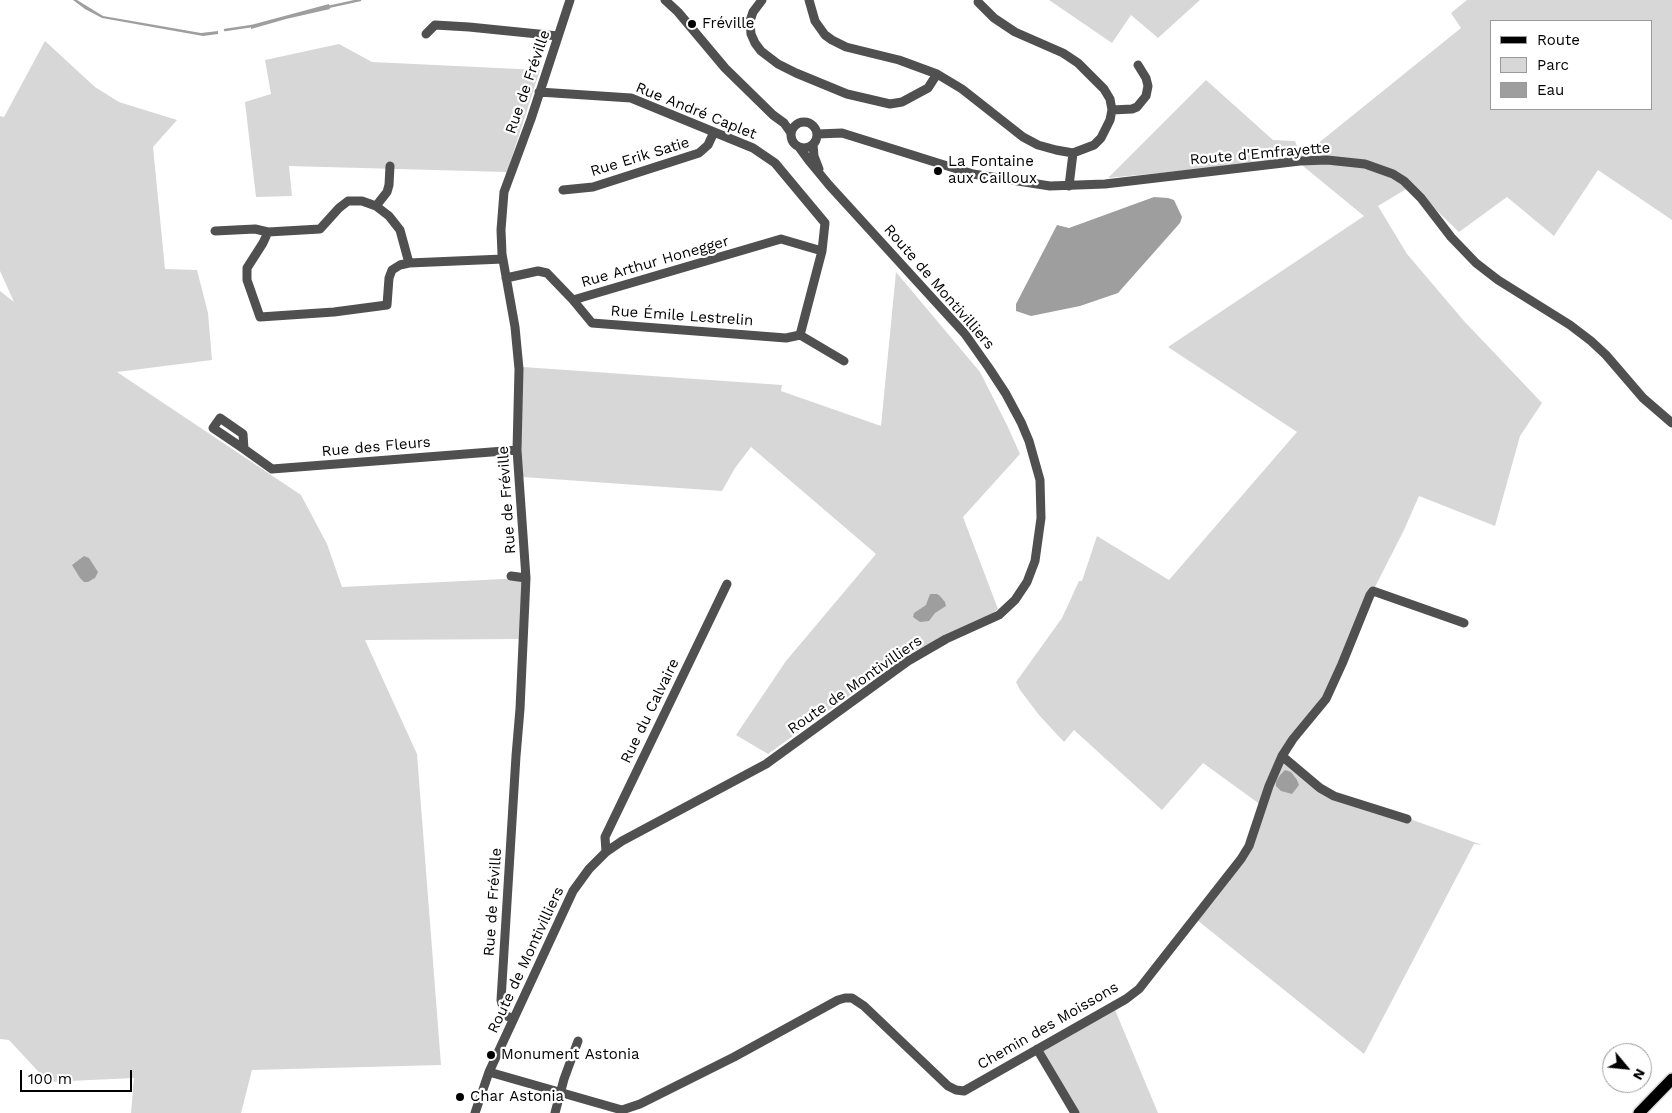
<!DOCTYPE html>
<meta charset="utf-8">
<style>
body{margin:0}
#map{position:relative;width:1672px;height:1113px;overflow:hidden;background:#fff;font-family:"Work Sans",sans-serif}
canvas{display:block}
.legend{position:absolute;left:1490px;top:20px;width:162px;height:90px;box-sizing:border-box;background:#fff;border:1px solid #999;margin:0;padding:6px 9px;list-style:none;font-size:15px;color:#000}
.legend li{display:flex;align-items:center;gap:10px;height:25px}
.legend b{width:25px;border:1px solid #999}
.north{position:absolute;left:1602px;top:1043px;width:50px;height:50px;box-sizing:border-box;background:#fff;border:1px solid #999;border-radius:50%;rotate:118deg;font-size:14px;font-weight:700;line-height:20px;text-align:center;color:#000}
.north::after{content:'';display:block;margin:auto;width:18px;height:22px;background:#000;clip-path:polygon(50% 0,100% 100%,50% 72%,0 100%)}
.scale{position:absolute;left:20px;top:1070px;width:112px;height:22px;box-sizing:border-box;border:2px solid #000;border-top:0;padding-left:6px;font-size:15px;line-height:18px;white-space:nowrap;color:#000;-webkit-text-stroke:4px #fff;paint-order:stroke}
</style>
<div id="map">
<canvas width="1672" height="1113"></canvas>
<ul class="legend">
<li><b style="height:6px;background:#000"></b>Route</li>
<li><b style="height:14px;background:#d7d7d7"></b>Parc</li>
<li><b style="height:14px;background:#9e9e9e"></b>Eau</li>
</ul>
<div class="north">N</div>
<div class="scale">100 m</div>
</div>
<script>
const g = document.querySelector('canvas').getContext('2d');
g.lineJoin = 'round';
function fillPath(path, color) { g.fillStyle = color; g.fill(path, 'evenodd'); }
const poly = rows => new Path2D(rows.map(r => 'M' + r).join(''));
function trace(path, color, width, dash) { g.strokeStyle = color; g.lineWidth = width; g.lineCap = dash ? 'butt' : 'round'; g.setLineDash(dash || []); g.stroke(path); }
function drawText(font, color, halo, rows, align = 'center') {
  g.font = font + ' "Work Sans",sans-serif'; g.lineWidth = 4.5; g.setLineDash([]); g.textBaseline = 'middle'; g.strokeStyle = halo; g.fillStyle = color; for (const [text, x, y, turn = 0] of rows) {
    g.save(); g.translate(x, y); g.rotate((+turn || 0) * Math.PI / 180); g.textAlign = isNaN(turn) ? turn : align; if (halo) g.strokeText(text, 0, 0); g.fillText(text, 0, 0); g.restore();
  }
}
fillPath(poly([
 [1049,0,1200,0,1158,38,1131,15,1112,43],
 [1467,0,1672,0,1672,220,1598,170,1554,236,1507,197,1459,232,1411,186,1378,206,1407,254,1464,321,1542,403,1520,436,1495,526,1419,496,1404,530,1374,589,1343,666,1300,732,1286,756,1324,788,1482,845,1474,844,1364,1054,1197,920,1242,854,1261,805,1203,763,1162,810,1074,730,1064,742,1039,715,1020,690,1016,682,1062,618,1079,581,1082,581,1097,536,1169,580,1297,432,1168,347,1364,216,1303,166,1300,159,1108,178,1206,80,1273,140,1295,141,1299,151,1316,145,1461,28,1451,13],
 [1491,21,1651,21,1651,109,1491,109],
 [45,41,95,87,119,102,177,120,153,147,165,269,197,270,208,313,212,360,117,372,301,495,327,544,342,587,524,578,521,639,365,640,417,754,441,1065,252,1070,241,1113,131,1113,134,1078,48,1082,9,1040,0,1039,0,291,14,302,0,271,0,116,4,117],
 [339,44,372,62,540,70,507,172,289,166,292,196,256,197,245,102,271,94,265,60],
 [896,272,980,372,1007,425,1020,454,963,517,998,609,989,617,909,653,768,754,736,735,786,661,876,554,751,447,735,468,722,491,523,477,521,444,523,367,782,385,781,391,881,426],
 [1113,1005,1158,1113,1079,1113,1037,1045]
]), '#d7d7d7');
fillPath(poly([
 [73,0,77,0,103,16,201,33,218,31,218,34,203,36,102,18,85,9],
 [329,4,330,9,286,19,251,29,251,25],
 [1154,197,1168,198,1174,200,1182,217,1180,223,1118,293,1080,306,1031,316,1016,311,1016,304,1057,225,1069,228],
 [84,556,89,558,98,572,95,578,88,582,84,582,80,578,72,565],
 [930,594,937,594,940,596,945,602,946,606,935,613,929,621,920,622,913,617,914,613,926,605],
 [1285,770,1291,772,1297,780,1299,785,1292,794,1281,791,1276,786,1276,782,1280,775]
]), '#9e9e9e');
trace(poly([
 [328,7,360,0],
 [225,30,252,26]
]), '#9e9e9e', 2.5);
const major = poly([
 [1639,1113,1672,1079]
]);
trace(major, '#dbdbdb', 14);
trace(poly([
 [665,0,678,12,725,68,773,115,784,123,791,133],
 [762,0,753,12,750,21,751,34,755,43,761,51,778,64,796,73,847,94,890,104,902,102,928,88,937,74],
 [809,0,815,21,825,35,832,40,846,47,899,60,937,74,962,89,1023,137,1038,145,1056,150,1073,153,1094,145,1101,138,1110,120,1112,110,1110,99,1104,89,1078,63,1063,53,1015,32,994,18,978,2],
 [426,34,435,25,469,27,558,36],
 [539,92,631,98,753,148,775,163,825,223,822,251,800,335,844,361],
 [1112,110,1132,109,1137,107,1146,96,1148,86,1146,78,1138,65],
 '791 135a13 13 0 1 1 26 0a13 13 0 1 1-26 0Z',
 [818,134,842,133,973,174,1050,186,1105,184,1300,161,1327,160,1365,164,1393,174,1404,181,1421,198,1451,237,1476,263,1498,280,1570,325,1591,341,1606,355,1643,398,1672,423],
 [813,144,814,156,819,169],
 [1069,186,1073,153],
 [563,190,593,187,699,153,708,145,714,132],
 [376,206,387,192,389,185,390,166],
 [215,231,255,229,268,232],
 [409,263,400,230,389,216,376,206,362,201,348,201,339,208,320,229,268,232,263,243,247,268,247,280,260,317,334,312,387,305,389,278,392,270,400,265,409,263,503,259],
 [506,278,538,271,547,273,573,300,781,239,822,251],
 [573,300,592,323,786,338,800,335],
 [244,449,243,434,220,418,213,428,244,449,272,469,517,450],
 [511,576,526,578],
 [1282,756,1320,788,1334,796,1407,819],
 [606,852,605,837,727,584],
 [513,1019,505,1015,501,1000,516,756,520,709,526,578,517,450,519,369,515,327,502,254,501,230,504,192,531,119,570,0],
 [1037,1049,1075,1113],
 [489,1072,622,1110,640,1104,734,1057,838,1000,845,998,852,998,864,1006,948,1086,956,1090,964,1091,1126,999,1139,989,1241,859,1249,846,1269,786,1282,756,1293,739,1326,699,1342,664,1370,595,1373,591,1464,623],
 [475,1113,489,1072,560,919,573,891,589,869,606,852,622,841,766,764,908,661,946,639,999,615,1015,600,1027,582,1035,561,1041,518,1040,480,1029,441,1021,422,1006,394,989,368,965,334,829,185,810,162,799,147],
 [555,1113,564,1079,578,1041]
]), '#505050', 9);
trace(major, '#000', 11);
for (const [x, y, r, color] of [
 [692,24,5,"#000"],
 [938,171,5,"#000"],
 [491,1055,5,"#000"],
 [460,1097,5,"#000"]
]) { const dot = new Path2D(); dot.arc(x, y, r, 0, 2 * Math.PI); g.fillStyle = color; g.fill(dot); trace(dot, '#fff', 2); }
drawText('15px', '#000', '#fff', [
 ["Fréville",702,24],
 ["La Fontaine",948,162],
 ["aux Cailloux",948,179],
 ["Monument Astonia",501,1055],
 ["Char Astonia",470,1097]
], 'left');
drawText('15px', '#000', '#fff', [
 ["Rue de Fréville",528,82,-71],
 ["Rue André Caplet",696,111,22],
 ["Route d'Emfrayette",1260,154,-5],
 ["Rue Erik Satie",640,157,-17],
 ["Rue Arthur Honegger",655,262,-16],
 ["Route de Montivilliers",939,287,49],
 ["Rue Émile Lestrelin",682,316,4],
 ["Rue des Fleurs",376,447,-5],
 ["Rue de Fréville",507,500,-94],
 ["Route de Montivilliers",855,685,-35],
 ["Rue du Calvaire",650,711,-64],
 ["Rue de Fréville",493,902,-86],
 ["Route de Montivilliers",526,960,-65],
 ["Chemin des Moissons",1048,1026,-30]
]);
</script>
